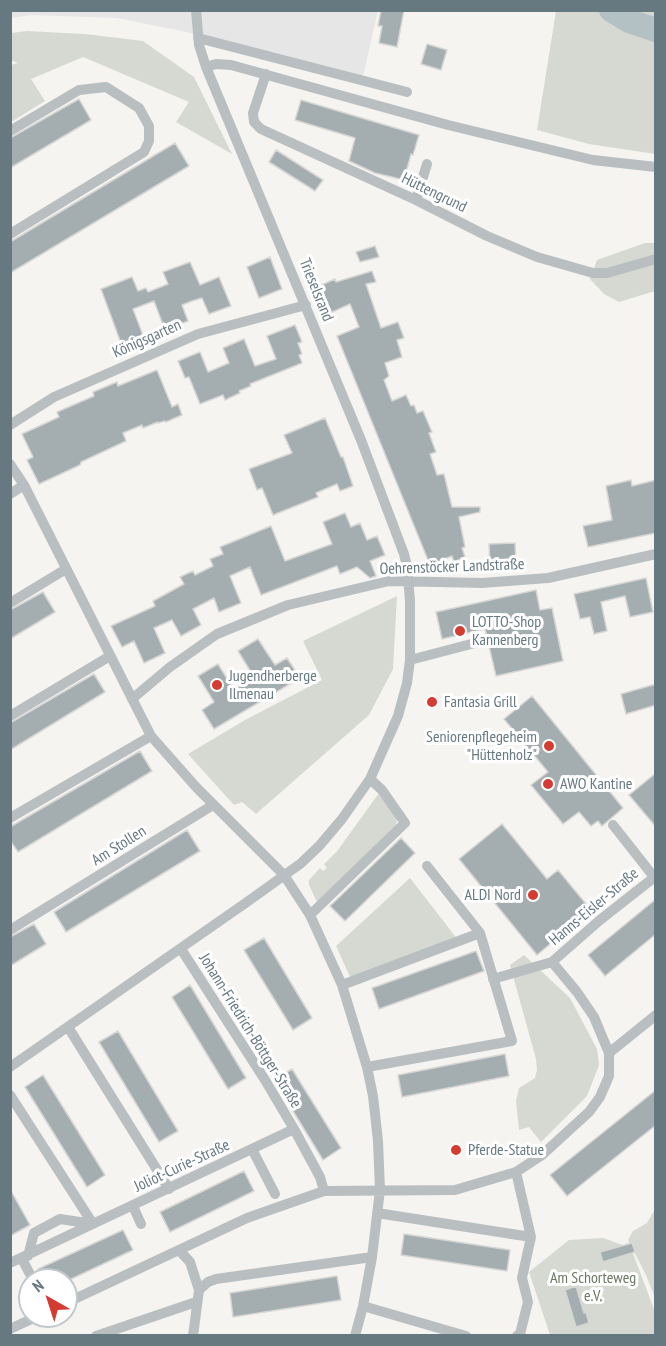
<!DOCTYPE html>
<meta charset="utf-8">
<style>
body{margin:0}
#map{position:relative;width:666px;height:1346px;overflow:hidden;background:#f5f4f1;font-family:"PT Sans Narrow",sans-serif}
canvas{display:block}
.frame{position:absolute;inset:0;border:12px solid #667980;pointer-events:none}
.north{position:absolute;left:18px;top:1268px;width:60px;height:60px;box-sizing:border-box;background:#fff;border:2px solid #c2c9cc;border-radius:50%;rotate:321deg;font-size:16px;font-weight:700;line-height:24px;text-align:center;color:#667980}
.north::after{content:'';display:block;margin:auto;width:21px;height:27px;background:#d43c31;clip-path:polygon(50% 0,100% 100%,50% 72%,0 100%)}
</style>
<div id="map">
<canvas width="666" height="1346"></canvas>
<div class="frame"></div>
<div class="north">N</div>
</div>
<script>
const g = document.querySelector('canvas').getContext('2d');
g.lineJoin = 'round';
function fillPath(path, color) { g.fillStyle = color; g.fill(path, 'evenodd'); }
const poly = rows => new Path2D(rows.map(r => 'M' + r).join(''));
function trace(path, color, width, dash) { g.strokeStyle = color; g.lineWidth = width; g.lineCap = dash ? 'butt' : 'round'; g.setLineDash(dash || []); g.stroke(path); }
function drawText(font, color, halo, rows, align = 'center') {
  g.font = font + ' "PT Sans Narrow",sans-serif'; g.lineWidth = 6; g.setLineDash([]); g.textBaseline = 'middle'; g.strokeStyle = halo; g.fillStyle = color; for (const [text, x, y, turn = 0] of rows) {
    g.save(); g.translate(x, y); g.rotate((+turn || 0) * Math.PI / 180); g.textAlign = isNaN(turn) ? turn : align; if (halo) g.strokeText(text, 0, 0); g.fillText(text, 0, 0); g.restore();
  }
}
fillPath(poly([
 [10,11,378,11,363,76,211,37,117,18,31,15,11,18]
]), '#e5e6e5');
fillPath(poly([
 [556,11,655,11,655,154,589,144,537,130],
 [27,31,85,34,143,41,194,77,232,154,176,122,189,102,83,57,31,79,45,101,11,122,11,65,18,63,11,60,11,33],
 [645,243,655,243,655,291,619,302,604,294,590,279,597,260],
 [397,596,393,669,369,715,256,814,242,802,234,805,188,754,245,720,322,680,303,641],
 [379,793,397,817,396,826,317,902,309,885,309,880,320,868,323,871,327,868,324,864,338,850],
 [410,878,458,940,351,979,336,946],
 [524,955,570,998,597,1049,599,1065,587,1096,541,1142,529,1127,519,1130,516,1101,519,1088,535,1078,537,1070,536,1059,510,965],
 [655,1209,656,1256,654,1258,656,1260,655,1298,646,1275,628,1240,633,1231,647,1223],
 [603,1238,631,1248,655,1312,655,1335,550,1335,529,1272,569,1240]
]), '#d5d9d1');
trace(poly([
 [611,10,629,21,656,30]
]), '#b4c1c4', 24);
const building = poly([
 [381,10,404,10,397,47,379,43,382,26,378,26,381,10],
 [427,44,447,50,441,70,421,64,427,44],
 [79,99,91,120,10,168,10,138,79,99],
 [301,100,419,135,413,155,411,154,404,180,375,173,349,161,355,138,295,120,301,100],
 [175,143,189,166,10,273,10,242,175,143],
 [276,150,323,180,315,191,269,162,276,150],
 [375,246,379,257,360,262,356,252,375,246],
 [270,257,282,289,259,298,247,267,270,257],
 [190,262,200,285,219,277,231,306,209,314,202,298,192,301,182,305,188,321,165,330,154,301,133,309,144,338,122,346,101,289,132,277,138,291,146,288,148,292,168,284,163,272,190,262],
 [372,271,376,282,366,284,381,328,398,322,404,338,397,340,402,357,385,363,389,376,384,380,392,401,406,395,411,406,414,405,417,413,423,411,432,432,429,433,436,452,430,454,437,475,444,474,452,507,480,507,480,512,459,517,465,547,462,548,465,557,454,562,452,556,430,565,337,336,359,327,350,304,328,314,317,287,335,279,336,282,372,271],
 [295,325,302,342,298,343,302,354,299,355,302,363,250,384,251,386,239,391,240,393,225,400,223,395,200,404,189,377,185,378,178,361,200,352,208,372,229,363,223,348,244,339,255,366,276,359,267,336,295,325],
 [157,370,172,407,178,404,182,415,166,422,165,421,158,423,158,422,143,428,142,425,123,433,126,441,81,462,80,465,39,484,27,460,33,457,22,434,59,417,57,412,94,396,93,392,117,382,118,386,157,370],
 [325,418,341,457,343,457,353,486,340,491,337,484,316,493,318,497,273,515,262,488,257,490,249,469,292,453,284,435,325,418],
 [631,480,632,486,656,480,656,533,588,547,583,526,612,520,606,486,631,480],
 [345,513,351,527,360,523,367,540,377,536,385,555,370,561,376,576,370,578,357,567,340,574,337,566,261,595,250,567,230,576,241,603,219,612,214,598,193,609,201,625,181,636,172,620,154,628,165,653,144,663,134,641,122,647,111,626,155,606,153,601,184,584,180,577,193,571,195,575,213,566,210,559,223,554,220,547,271,526,285,561,332,544,323,522,345,513],
 [515,543,516,565,490,567,489,544,515,543],
 [646,578,653,612,630,617,625,596,601,602,607,631,594,634,590,617,580,619,574,594,646,578],
 [536,590,540,610,552,608,563,661,496,676,485,629,442,639,436,612,536,590],
 [43,592,55,612,10,639,10,610,43,592],
 [258,639,275,665,287,658,300,678,214,729,202,710,214,702,198,676,218,664,234,690,254,677,238,651,258,639],
 [94,674,105,692,10,750,10,723,94,674],
 [656,684,656,705,626,714,621,694,656,684],
 [532,696,623,808,602,826,598,821,591,826,579,812,563,824,531,785,548,772,504,719,532,696],
 [140,751,152,771,18,852,10,840,10,827,140,751],
 [656,773,656,827,629,795,656,773],
 [502,824,547,879,558,870,591,910,537,955,459,859,502,824],
 [187,830,200,851,66,932,54,912,187,830],
 [401,838,415,853,345,921,330,906,401,838],
 [656,899,656,934,605,976,588,955,656,899],
 [34,924,46,944,10,966,10,937,34,924],
 [264,938,312,1018,293,1030,244,950,264,938],
 [476,951,484,971,379,1009,372,988,476,951],
 [190,985,246,1078,228,1089,172,997,190,985],
 [118,1031,178,1131,159,1142,99,1042,118,1031],
 [505,1054,509,1076,402,1097,398,1075,505,1054],
 [292,1069,341,1148,323,1160,274,1080,292,1069],
 [43,1075,105,1175,87,1187,25,1087,43,1075],
 [656,1090,656,1125,567,1196,550,1175,656,1090],
 [244,1171,254,1191,170,1232,160,1212,244,1171],
 [10,1189,30,1225,10,1236,10,1189],
 [123,1230,133,1250,69,1280,43,1280,38,1269,123,1230],
 [404,1234,510,1250,507,1271,401,1255,404,1234],
 [632,1243,635,1252,603,1262,600,1252,632,1243],
 [337,1276,341,1300,233,1317,230,1293,337,1276],
 [576,1286,584,1313,586,1312,589,1323,576,1327,565,1290,576,1286]
]);
fillPath(building, '#a4adb0');
trace(building, '#d6d6d4', 1.5);
trace(poly([
 [198,38,407,92],
 [206,67,216,64,231,65,448,125,593,160,656,167],
 [266,74,253,113,254,122,261,129,416,200,487,236,537,257,593,273,607,273,656,259],
 [10,131,79,90,106,87,139,108,149,126,149,141,144,152,10,234],
 [416,200,427,164],
 [10,425,54,397,198,334,306,305],
 [10,464,24,485,151,736,196,787,284,875,310,915,342,985,367,1067,373,1096,378,1141,380,1190,372,1257,363,1306,355,1336],
 [10,494,24,485],
 [10,603,66,569],
 [410,660,475,643],
 [132,699,170,667,217,634,288,605,389,581,482,583,548,578,656,554],
 [10,716,110,656],
 [10,818,151,736],
 [613,825,654,877],
 [310,915,405,823,382,790,370,779],
 [10,930,213,805],
 [181,949,265,1080,294,1129],
 [493,979,552,962,600,920,656,876],
 [342,985,480,933],
 [68,1027,169,1189],
 [609,1053,656,1015],
 [10,1067,247,902,300,864,320,845,342,819,370,779,398,716,407,683,410,660,410,601,407,566,404,554,361,440,206,67,199,45,196,10],
 [367,1067,512,1041,480,933,427,866],
 [10,1095,93,1224],
 [252,1149,275,1194],
 [516,1172,531,1237,522,1278,528,1302,520,1334,517,1336],
 [133,1206,141,1224],
 [377,1213,531,1237],
 [179,1250,190,1262,199,1290],
 [28,1256,34,1233,60,1219,93,1224],
 [22,1259,33,1280],
 [10,1263,294,1129,320,1177,324,1191],
 [66,1303,247,1218,324,1191,455,1190,516,1172,542,1155,589,1112,600,1097,609,1076,609,1053,594,1017,577,992,552,962],
 [363,1306,466,1336],
 [10,1329,38,1316],
 [96,1336,196,1302],
 [193,1336,199,1290,208,1282,216,1279,372,1257]
]), '#b9bfc1', 10);
for (const [x, y, r, color] of [
 [460,631,6,"#d43c31"],
 [217,685,6,"#d43c31"],
 [432,702,6,"#d43c31"],
 [549,746,6,"#d43c31"],
 [548,784,6,"#d43c31"],
 [533,895,6,"#d43c31"],
 [456,1150,6,"#d43c31"]
]) { const dot = new Path2D(); dot.arc(x, y, r, 0, 2 * Math.PI); g.fillStyle = color; g.fill(dot); trace(dot, '#fff', 2); }
drawText('16px', '#667980', '#fff', [
 ["Hüttengrund",434,193,26],
 ["Trieselsrand",316,290,68],
 ["Königsgarten",147,339,-24],
 ["Oehrenstöcker Landstraße",452,567,-2],
 ["Am Stollen",119,846,-32],
 ["Hanns-Eisler-Straße",594,907,-40],
 ["Johann-Friedrich-Böttger-Straße",250,1031,58],
 ["Joliot-Curie-Straße",182,1166,-25]
]);
drawText('16px', '#667980', '#fff', [
 ["LOTTO-Shop",472,622],
 ["Kannenberg",472,640],
 ["Jugendherberge",229,676],
 ["Ilmenau",229,694],
 ["Fantasia Grill",444,702],
 ["Seniorenpflegeheim",537,737,"right"],
 ["\"Hüttenholz\"",537,755,"right"],
 ["AWO Kantine",560,784],
 ["ALDI Nord",521,895,"right"],
 ["Pferde-Statue",468,1150]
], 'left');
drawText('16px', '#6b7864', '#fff', [
 ["Am Schorteweg",593,1278],
 ["e.V.",593,1296]
]);
</script>
